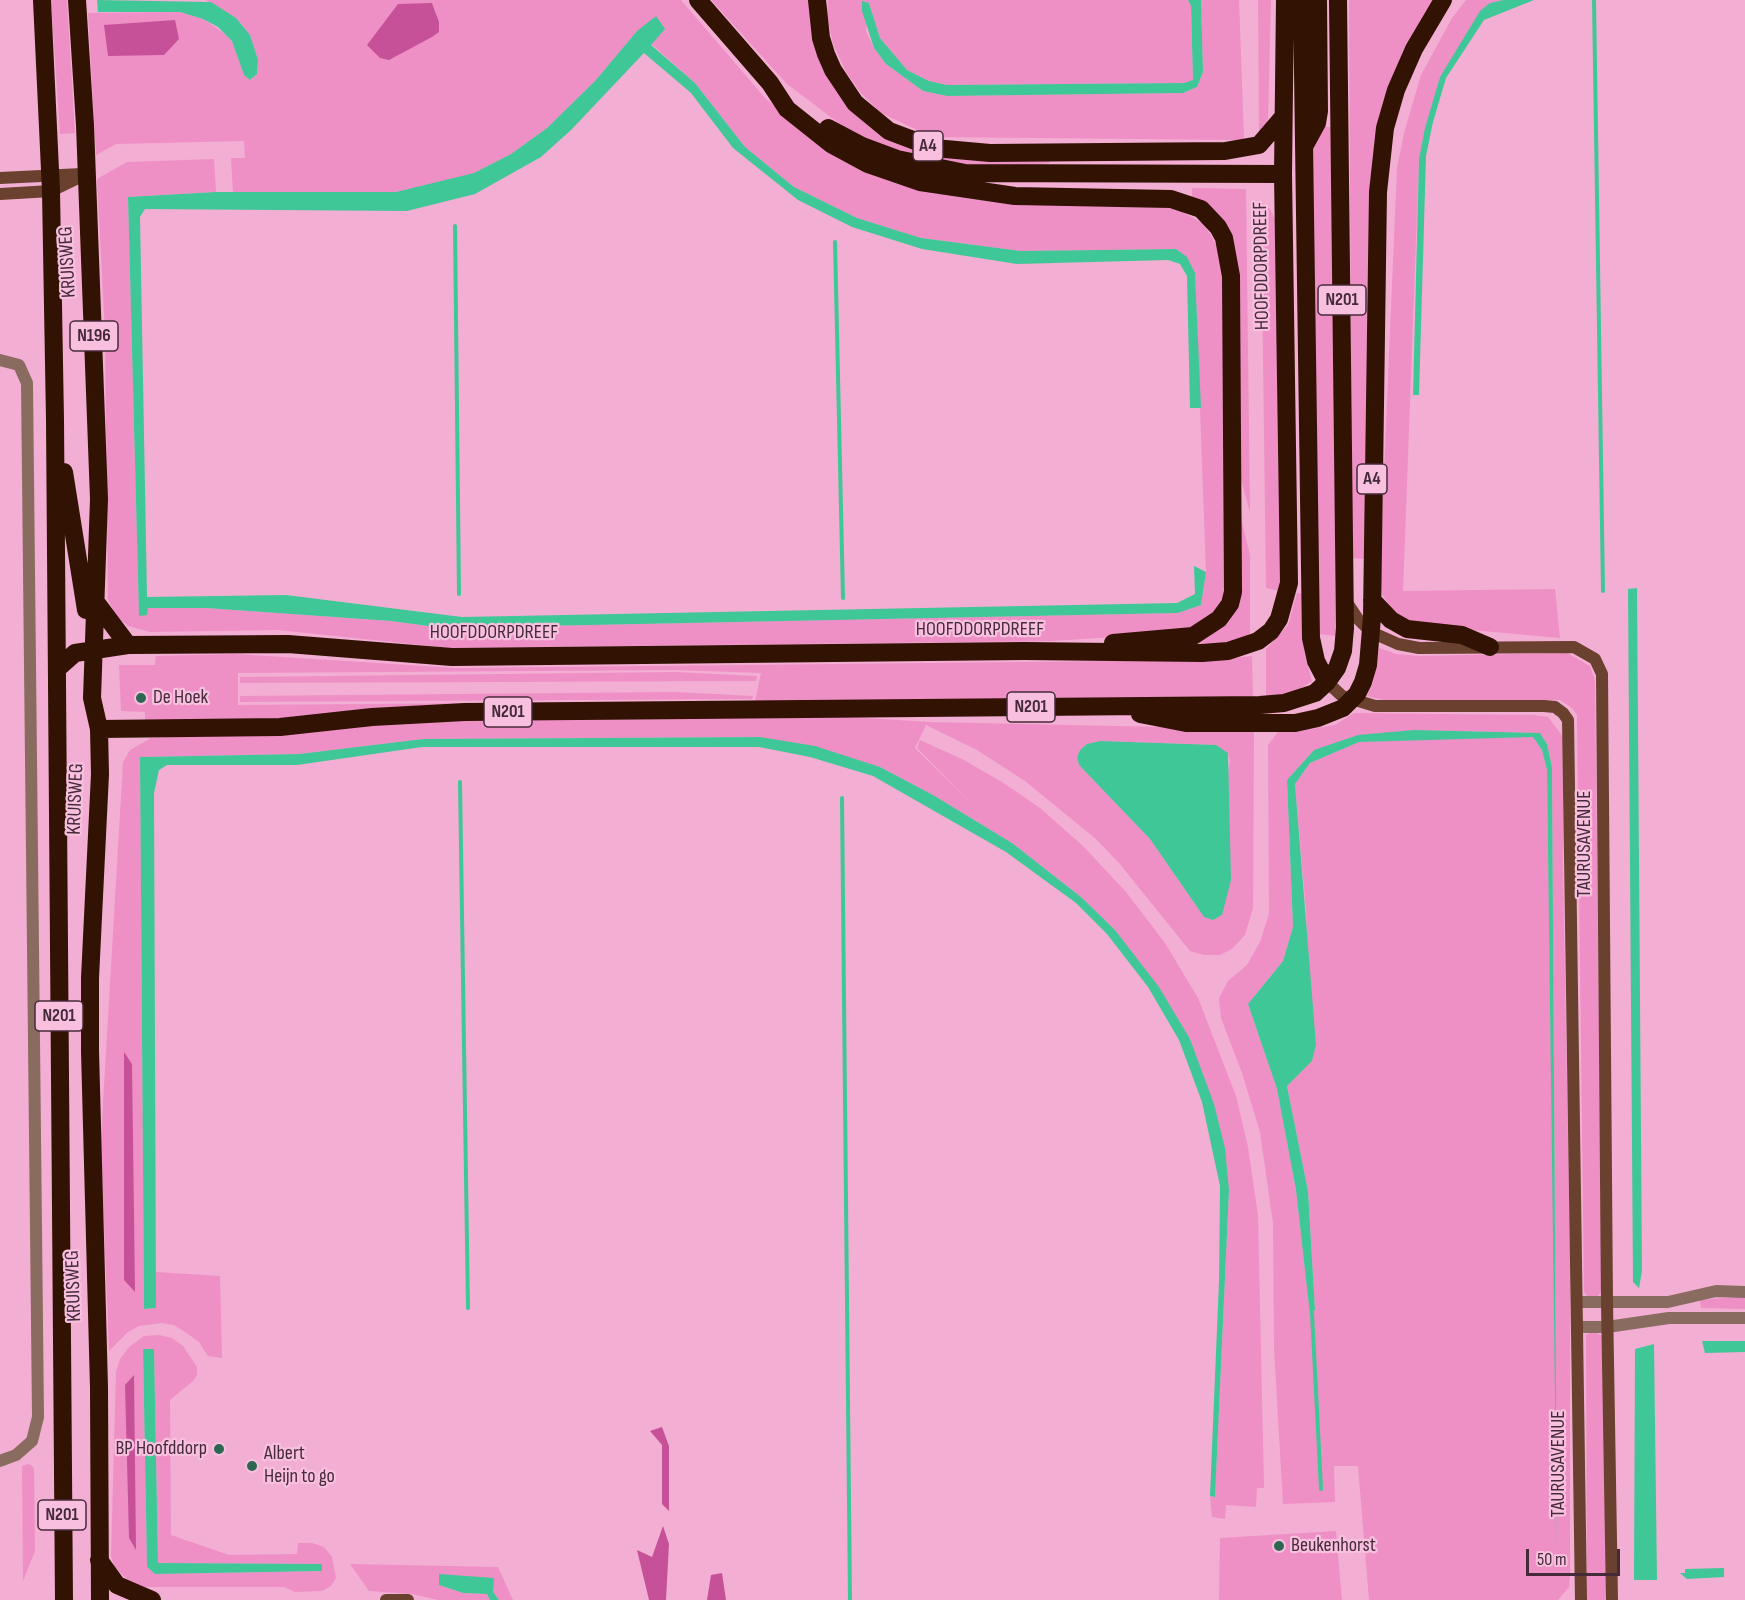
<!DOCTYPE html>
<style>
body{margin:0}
#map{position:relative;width:1745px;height:1600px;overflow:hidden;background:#f3aed3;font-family:"Sofia Sans Condensed",sans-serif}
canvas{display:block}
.scale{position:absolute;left:1526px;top:1549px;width:94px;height:27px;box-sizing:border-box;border:3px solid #452a39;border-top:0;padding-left:8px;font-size:18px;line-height:21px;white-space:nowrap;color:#452a39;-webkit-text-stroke:4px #f8c0de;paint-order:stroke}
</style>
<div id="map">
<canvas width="1745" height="1600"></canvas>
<div class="scale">50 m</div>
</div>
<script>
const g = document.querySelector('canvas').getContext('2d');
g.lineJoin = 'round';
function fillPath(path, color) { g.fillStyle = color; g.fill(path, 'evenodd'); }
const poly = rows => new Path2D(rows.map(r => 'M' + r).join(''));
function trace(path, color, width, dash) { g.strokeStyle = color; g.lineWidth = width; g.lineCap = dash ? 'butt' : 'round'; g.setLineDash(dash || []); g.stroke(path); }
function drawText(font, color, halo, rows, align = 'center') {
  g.font = font + ' "Sofia Sans Condensed",sans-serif'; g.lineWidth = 4.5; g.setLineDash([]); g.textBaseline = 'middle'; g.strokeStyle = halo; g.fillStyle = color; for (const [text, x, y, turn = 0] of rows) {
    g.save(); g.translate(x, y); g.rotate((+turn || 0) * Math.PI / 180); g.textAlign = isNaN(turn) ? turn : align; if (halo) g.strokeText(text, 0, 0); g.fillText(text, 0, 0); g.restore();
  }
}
fillPath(poly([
 [51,0,67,0,75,133,60,134],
 [206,0,681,0,765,98,817,143,863,169,1154,205,1179,210,1204,224,1219,249,1226,293,1226,578,1223,604,1203,626,1182,633,1051,641,449,648,278,630,150,632,128,626,117,617,108,600,105,333,97,179,127,162,214,159,216,192,128,197,139,616,147,608,206,608,391,621,443,628,1178,613,1201,605,1206,572,1195,273,1176,249,1021,251,921,238,857,218,794,187,745,147,695,83,637,31,595,81,547,128,511,154,474,173,444,182,396,192,233,193,231,158,245,158,244,141,116,144,96,155,88,13,180,12,203,19,228,36,236,48,244,75,251,80,257,74,258,61,250,35,236,18],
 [432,3,436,13,438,32,389,60],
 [711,0,812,0,820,52,903,142,1049,156,1050,163,985,169,944,164,877,144,848,130,787,84],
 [828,0,1188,0,1191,6,1193,80,1185,83,947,85,929,81,907,70,880,38,869,3,866,31,874,48,886,64,923,91,947,96,1183,93,1197,87,1203,72,1201,0,1239,0,1244,140,932,137,881,113,860,92,846,72,833,44,827,16],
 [1258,0,1271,0,1268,119,1265,129,1259,134],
 [1349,0,1435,0,1389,89,1364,559,1352,558],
 [1466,0,1503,0,1490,3,1440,77,1419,159,1403,591,1555,589,1560,638,1415,625,1393,611,1379,590,1397,168,1404,133,1421,75,1452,18],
 [1324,127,1333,127,1336,636,1318,634,1311,152],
 [1192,188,1246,189,1250,512,1237,465,1234,271,1192,198],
 [1261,202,1270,209,1278,226,1282,569,1279,591,1266,588],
 [1237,502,1250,555,1250,634,1233,641,1199,648,1198,640,1223,623],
 [1297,593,1303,594,1304,651,1312,681,1295,692,1266,698,1266,649,1288,625],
 [1379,648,1396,654,1419,656,1567,653,1590,666,1595,680,1602,1291,1596,1298,1588,1297,1584,1292,1577,715,1572,708,1560,700,1388,701,1371,697,1367,696,1373,683],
 [235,654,456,668,1215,660,1252,656,1253,700,415,706,286,721,145,722,145,712,121,711,119,665,155,665,156,656],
 [675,670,761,673,755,701,238,705,238,673],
 [675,672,757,676,756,681,240,683,240,677],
 [674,692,753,696,752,699,240,702,240,696],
 [1354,713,1534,715,1548,717,1564,738,1563,865,1570,1250,1570,1575,1569,1587,1558,1600,1369,1600,1358,1466,1334,1466,1335,1502,1283,1504,1274,1348,1273,1223,1260,1132,1242,1073,1221,1018,1219,998,1228,981,1247,965,1260,942,1269,914,1268,745,1278,732,1291,729,1312,729,1335,725],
 [1414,730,1540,733,1547,744,1552,767,1556,1392,1547,770,1542,750,1533,736,1359,742,1310,763,1295,784,1306,911,1312,1061,1287,1086,1308,1191,1315,1310,1310,1314,1296,1190,1277,1089,1248,1004,1283,961,1293,927,1287,780,1314,750],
 [835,716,929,722,1254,729,1253,908,1245,935,1232,949,1220,955,1204,955,1190,951,1119,863,1096,839,1025,781,977,750,926,725,915,748,970,802,917,748,920,740,962,759,1002,782,1040,808,1083,846,1126,892,1165,943,1198,998,1236,1096,1248,1147,1258,1215,1264,1488,1257,1488,1256,1507,1226,1505,1225,1519,1212,1517,1210,1496,1215,1497,1229,1190,1190,1039,1115,930,1081,897,1012,843,933,795,880,767,760,737,423,739,299,754,140,757,144,1309,156,1308,156,1272,220,1276,222,1358,208,1356,199,1342,188,1334,174,1325,162,1323,139,1326,128,1332,109,1351,101,1147,103,1103,123,762,130,750,151,738,381,721],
 [1100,741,1215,745,1228,753,1230,761,1204,917,1150,839,1079,765,1077,757,1080,750,1087,744],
 [1745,1296,1745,1309,1701,1308,1700,1300],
 [1593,1331,1602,1336,1608,1591,1605,1600,1587,1600,1586,1335],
 [159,1335,172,1338,183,1346,197,1367,197,1375,193,1381,170,1400,171,1535,229,1555,297,1554,298,1543,312,1543,324,1547,332,1557,336,1578,331,1586,322,1591,295,1592,284,1587,142,1587,130,1583,114,1566,111,1556,116,1372,120,1359,129,1347,144,1336],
 [154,1349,158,1563,321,1564,322,1571,155,1574,147,1567,143,1350],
 [29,1464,34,1468,35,1551,23,1581,22,1466],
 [1336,1531,1342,1600,1219,1600,1220,1538],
 [350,1564,498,1567,513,1600,499,1600,493,1592,439,1574,439,1585,463,1593,487,1594,490,1600,438,1600,412,1594,369,1591]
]), '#ee90c5');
fillPath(poly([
 [432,3,439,22,439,32,432,37,389,60,380,58,367,45,398,4],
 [175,20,179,39,164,55,108,56,104,25],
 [124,1052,132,1064,135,1292,124,1280],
 [134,1375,136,1550,129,1538,125,1385],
 [662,1427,669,1446,669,1511,662,1504,662,1445,650,1431],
 [663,1526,669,1544,666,1600,649,1600,637,1550,652,1557],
 [722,1573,726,1600,707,1600,711,1575]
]), '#c65198');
fillPath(poly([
 [97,0,211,2,236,18,250,35,258,60,257,74,250,80,244,75,232,41,218,27,203,19,180,12,98,12],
 [1188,0,1201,0,1203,72,1197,87,1183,93,947,96,923,91,886,64,874,48,862,11,862,1,869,3,880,38,907,70,929,81,947,85,1184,83,1193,80,1191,6],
 [1503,0,1534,0,1484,20,1446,78,1433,122,1426,156,1419,395,1413,395,1419,159,1425,128,1440,77,1480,11,1490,3],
 [656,16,665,29,651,45,695,83,745,147,794,187,857,218,921,238,1021,251,1176,249,1187,257,1195,273,1201,408,1190,408,1187,276,1180,264,1168,260,1017,264,922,249,852,227,798,200,733,148,691,93,644,53,571,130,541,157,475,194,407,211,145,209,140,217,147,597,286,595,462,617,1177,603,1195,594,1194,566,1206,572,1201,605,1178,613,443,628,391,621,206,608,148,608,147,615,139,616,128,197,216,192,396,192,474,173,511,154,547,128,595,81,637,31],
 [1637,588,1642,1271,1639,1288,1633,1282,1628,589],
 [1414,730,1540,733,1547,744,1552,767,1557,1552,1547,770,1542,750,1533,737,1359,742,1310,763,1295,784,1316,1045,1312,1061,1287,1086,1308,1191,1315,1310,1310,1315,1296,1190,1277,1089,1248,1004,1283,961,1293,927,1287,780,1314,750,1358,735],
 [760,737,815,746,880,767,933,795,1012,843,1081,897,1115,930,1159,987,1190,1039,1214,1104,1225,1148,1229,1190,1215,1497,1210,1496,1219,1281,1220,1186,1202,1102,1179,1040,1148,987,1107,934,1076,903,1006,852,873,776,810,757,759,747,422,747,297,765,167,765,159,770,154,793,156,1308,144,1309,140,757,299,754,423,739],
 [1100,741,1216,745,1228,753,1231,880,1222,915,1213,920,1204,917,1150,839,1079,765,1077,757,1080,750,1087,744],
 [1702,1341,1745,1341,1745,1352,1705,1353],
 [1654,1344,1657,1580,1634,1580,1635,1349],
 [143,1349,154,1349,158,1563,322,1564,322,1571,155,1574,147,1567],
 [1724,1568,1724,1577,1687,1579,1680,1573,1685,1573,1685,1569],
 [439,1574,494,1578,493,1592,499,1600,490,1600,487,1594,463,1593,439,1585]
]), '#40c798');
trace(poly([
 [1594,0,1603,591],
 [455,226,459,594],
 [835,242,843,598],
 [460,782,468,1308],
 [842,798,850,1600],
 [1312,1313,1321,1489]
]), '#40c798', 4);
trace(poly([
 [0,360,19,365,27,383,38,1417,32,1441,16,1455,0,1461],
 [1577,1302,1668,1302,1716,1291,1745,1292],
 [1577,1327,1607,1327,1669,1318,1745,1318]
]), '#896c5f', 12);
trace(poly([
 [0,178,82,174],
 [0,194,51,191,86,174],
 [1346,601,1358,619,1371,632,1398,644,1419,648,1574,647,1595,659,1602,674,1607,1302,1612,1600],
 [1327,682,1342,696,1375,706,1544,706,1555,707,1563,713,1568,720,1581,1600],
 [386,1600,408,1600]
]), '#69412e', 12);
trace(poly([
 [42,0,51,191,55,420,64,1600],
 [77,0,85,125,99,499,92,698,99,729,100,774,90,978,90,1051,99,1388,100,1600],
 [698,0,770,83,787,109,831,144,868,164,920,182,1015,196,1171,199,1201,209,1218,227,1224,238,1231,276,1233,592,1230,604,1219,619,1193,636,1113,643],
 [817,0,821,38,826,54,833,70,855,103,889,131,934,148,990,153,1225,151,1259,145,1283,117],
 [1302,0,1311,638,1316,661,1327,682],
 [828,128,862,146,897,159,965,173,1283,174],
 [1305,145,1317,123,1319,111,1318,0],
 [64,472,86,610],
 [1372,600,1391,620,1407,629,1462,635,1490,647],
 [95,601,128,645],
 [57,669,75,653,128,645,288,644,452,657,1024,651,1202,653,1228,651,1258,641,1271,631,1279,619,1289,583,1283,174,1285,0],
 [1140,714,1186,723,1295,723,1318,718,1343,708,1357,694,1363,682,1368,665,1372,617,1378,192,1385,128,1396,90,1414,49,1443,0],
 [99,729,280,727,372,717,465,712,1260,705,1284,703,1315,693,1327,682,1337,668,1343,651,1345,628,1338,0],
 [99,1560,117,1585,152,1600]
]), '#311203', 18);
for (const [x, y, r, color] of [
 [141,698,6,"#2d6751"],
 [219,1449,6,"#2d6751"],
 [252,1466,6,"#2d6751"],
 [1279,1546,6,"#2d6751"]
]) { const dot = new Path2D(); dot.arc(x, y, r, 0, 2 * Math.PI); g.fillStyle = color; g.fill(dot); trace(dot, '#f8c0de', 2); }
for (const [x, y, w] of [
 [928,146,30],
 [1342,300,48],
 [94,336,48],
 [1372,479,30],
 [1031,707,48],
 [508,712,48],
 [59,1016,48],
 [62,1515,48]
]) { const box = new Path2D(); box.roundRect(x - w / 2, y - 15, w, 30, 4.5); g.fillStyle = '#f8c0de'; g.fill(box); trace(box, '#452a39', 1.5); }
drawText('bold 18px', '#452a39', null, [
 ["A4",928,146],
 ["N201",1342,300],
 ["N196",94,336],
 ["A4",1372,479],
 ["N201",1031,707],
 ["N201",508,712],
 ["N201",59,1016],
 ["N201",62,1515]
]);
drawText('20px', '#452a39', '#f8c0de', [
 ["KRUISWEG",68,262,-93],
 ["HOOFDDORPDREEF",1262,266,-91],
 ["HOOFDDORPDREEF",980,630],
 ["HOOFDDORPDREEF",494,633],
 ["KRUISWEG",76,799,-88],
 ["TAURUSAVENUE",1585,844,-90],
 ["KRUISWEG",74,1286,-92],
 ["TAURUSAVENUE",1559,1464,-90]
]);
drawText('20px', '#452a39', '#f8c0de', [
 ["De Hoek",153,698],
 ["BP Hoofddorp",207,1449,"right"],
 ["Albert",264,1454],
 ["Heijn to go",264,1477],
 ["Beukenhorst",1291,1546]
], 'left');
</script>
